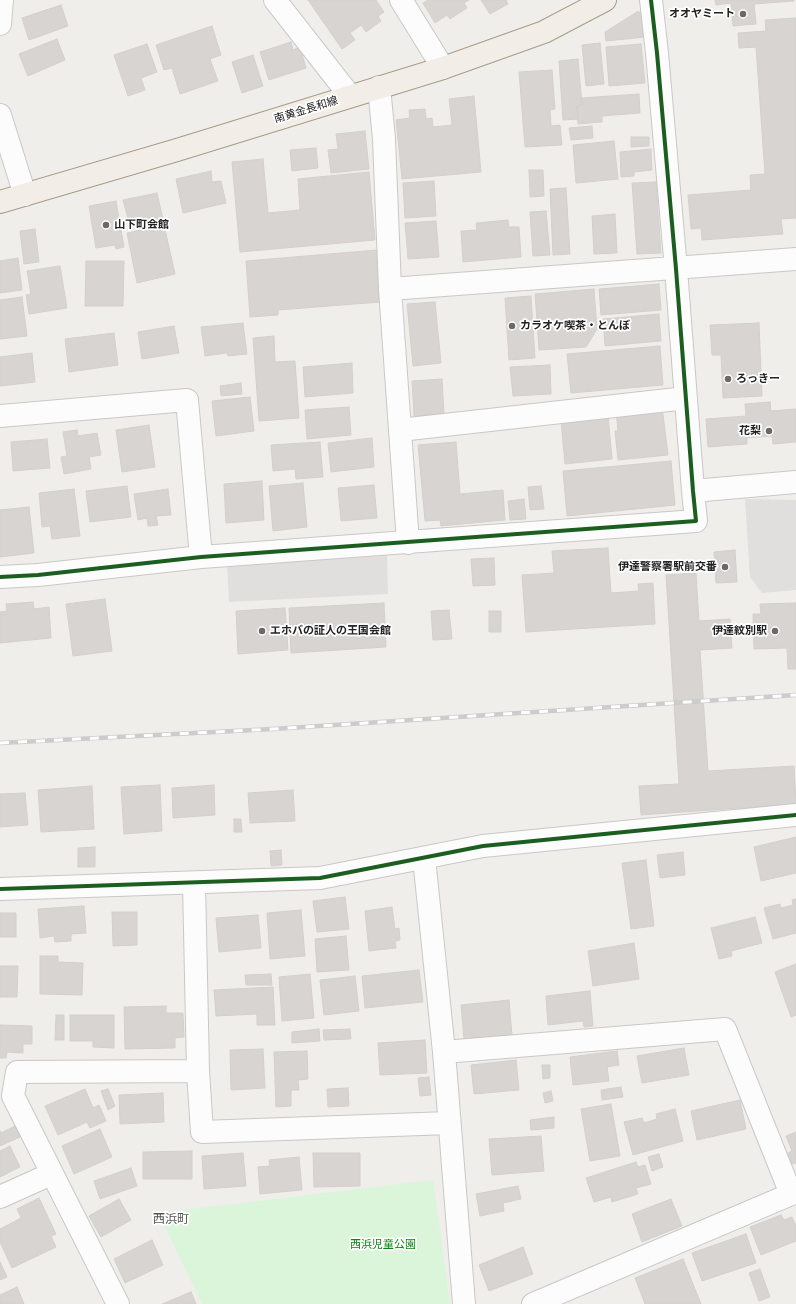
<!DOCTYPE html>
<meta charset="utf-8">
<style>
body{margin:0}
canvas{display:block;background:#f0eeeb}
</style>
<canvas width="796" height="1304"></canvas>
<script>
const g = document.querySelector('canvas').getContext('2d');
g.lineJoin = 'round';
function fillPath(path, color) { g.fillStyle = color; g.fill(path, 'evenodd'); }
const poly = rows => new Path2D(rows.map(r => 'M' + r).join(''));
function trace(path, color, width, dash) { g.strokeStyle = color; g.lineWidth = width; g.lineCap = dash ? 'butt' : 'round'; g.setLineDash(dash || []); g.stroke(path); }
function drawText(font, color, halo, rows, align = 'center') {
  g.font = font + ' "IBM Plex Sans","Noto Sans JP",sans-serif'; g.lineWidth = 3.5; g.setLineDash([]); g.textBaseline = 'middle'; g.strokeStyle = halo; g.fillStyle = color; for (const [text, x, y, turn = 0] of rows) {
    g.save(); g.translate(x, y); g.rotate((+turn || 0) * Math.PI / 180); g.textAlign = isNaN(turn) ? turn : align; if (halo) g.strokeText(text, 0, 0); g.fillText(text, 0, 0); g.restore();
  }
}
fillPath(poly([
 [433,1180,450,1304,202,1304,158,1213]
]), '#daf5da');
fillPath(poly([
 [745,499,796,500,796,590,762,593,750,577],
 [387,556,388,594,229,602,227,563]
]), '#e0dfde');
const building = poly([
 [308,0,376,0,384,12,378,16,381,21,366,32,361,25,350,33,355,40,342,49,308,0],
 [428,0,469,0,464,3,467,8,450,19,447,15,435,23,423,3,428,0],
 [481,0,506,0,508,4,490,14,481,0],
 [715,0,794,0,794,1,754,4,756,24,733,26,731,3,716,5,715,0],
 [61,5,68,26,29,40,22,18,61,5],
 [637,12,643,12,645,37,606,41,605,32,637,12],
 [796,18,796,218,781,219,783,234,702,240,701,228,691,229,688,195,751,190,750,175,765,174,756,47,739,48,738,33,766,31,765,20,796,18],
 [212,26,221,55,210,59,218,81,180,94,172,68,164,70,156,45,212,26],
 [57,39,65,60,28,76,19,54,57,39],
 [291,42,293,50,300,47,306,68,269,80,260,52,291,42],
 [600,43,604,84,586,86,582,45,600,43],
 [147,44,157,72,141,78,145,90,128,96,114,55,147,44],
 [641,44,645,83,609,86,606,47,641,44],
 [253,55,263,86,242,93,232,62,253,55],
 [578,59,582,105,577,106,578,119,563,120,559,61,578,59],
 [552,70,555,109,550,110,551,126,560,125,562,145,525,147,519,72,552,70],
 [639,94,640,113,602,116,602,122,578,124,577,106,582,105,581,98,639,94],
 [474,96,481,172,402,179,396,120,410,118,409,110,425,109,426,119,432,118,433,127,452,125,449,99,474,96],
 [592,126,593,138,571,140,569,128,592,126],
 [365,131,369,169,331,173,328,150,338,149,336,134,365,131],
 [631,137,649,137,649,146,631,147,631,137],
 [614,141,618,179,576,183,573,145,614,141],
 [316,148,318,168,292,171,290,150,316,148],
 [651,149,652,170,634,172,634,176,621,177,620,152,651,149],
 [263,159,268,213,300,210,298,179,369,172,375,240,240,252,232,162,263,159],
 [529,170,543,170,544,196,530,197,529,170],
 [211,171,212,182,221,181,226,203,183,213,176,179,211,171],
 [434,181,436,216,405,218,403,183,434,181],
 [656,182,661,253,637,254,632,183,656,182],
 [566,188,570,254,553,255,550,189,566,188],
 [157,193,163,219,130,226,123,200,157,193],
 [116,201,124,247,116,249,115,245,96,248,89,206,116,201],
 [546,211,550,255,533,256,530,212,546,211],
 [615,214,617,253,594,254,592,216,615,214],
 [508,220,509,227,519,227,521,257,463,262,461,231,477,230,476,223,508,220],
 [436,221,439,257,408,259,405,223,436,221],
 [164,225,175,274,137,283,127,233,164,225],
 [35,229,39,262,24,264,20,231,35,229],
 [377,250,381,302,278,310,278,315,250,317,246,261,377,250],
 [18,258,22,290,0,293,0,261,18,258],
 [86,261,124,261,123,306,85,306,86,261],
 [60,266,67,308,29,314,26,295,31,294,27,271,60,266],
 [659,284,661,310,601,315,599,289,659,284],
 [594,289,597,329,586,347,539,350,535,294,594,289],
 [531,296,535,358,509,360,505,298,531,296],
 [22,297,27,336,0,339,0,300,22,297],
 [435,302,441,363,413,366,407,304,435,302],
 [659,314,661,341,605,346,603,319,659,314],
 [243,323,247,354,228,356,227,353,205,356,201,327,243,323],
 [759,323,762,396,723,398,721,355,712,355,710,325,759,323],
 [174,326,179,353,142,359,138,332,174,326],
 [114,333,118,365,69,372,65,339,114,333],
 [274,336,275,362,295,361,299,418,259,421,253,338,274,336],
 [660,346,663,385,571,393,567,354,660,346],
 [32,353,35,382,0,386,0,357,32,353],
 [352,363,353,393,305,397,303,367,352,363],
 [550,365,551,394,513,396,510,367,550,365],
 [442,379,444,414,414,416,412,381,442,379],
 [241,383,242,394,221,396,220,386,241,383],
 [250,397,254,431,216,436,212,401,250,397],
 [770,402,771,411,796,409,796,442,773,444,772,436,747,438,747,444,708,447,706,419,746,416,745,404,770,402],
 [662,406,668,455,618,460,615,431,618,431,616,411,662,406],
 [349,407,351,435,307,439,305,410,349,407],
 [608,415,612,459,565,464,561,420,608,415],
 [149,425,155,467,122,472,116,430,149,425],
 [77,430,78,436,97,433,101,455,89,457,91,469,64,474,61,457,67,456,63,432,77,430],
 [372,438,374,467,331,472,328,443,372,438],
 [47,439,50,468,13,471,11,442,47,439],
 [320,442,323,477,296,479,295,469,273,471,271,445,320,442],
 [456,442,460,494,503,490,505,520,441,526,440,520,425,521,418,445,456,442],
 [671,461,675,505,567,516,563,471,671,461],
 [262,481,264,520,226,523,224,484,262,481],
 [303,483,307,527,273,531,269,486,303,483],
 [374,485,377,518,341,521,338,488,374,485],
 [127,486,131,517,90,522,86,491,127,486],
 [541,486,544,509,530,510,528,487,541,486],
 [74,489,80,536,52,539,50,526,42,527,39,493,74,489],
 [168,489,171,515,156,516,158,525,148,526,147,518,138,520,134,494,168,489],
 [524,499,526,519,510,520,508,501,524,499],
 [29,507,34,553,0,557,0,510,29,507],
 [608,548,611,593,639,591,638,584,653,583,655,624,526,632,522,575,554,573,552,551,608,548],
 [735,550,737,582,716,583,714,552,735,550],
 [494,558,495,585,473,586,471,559,494,558],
 [696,573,699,621,730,619,732,648,700,650,708,771,794,766,796,804,641,815,639,786,679,784,666,575,696,573],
 [105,599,112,651,73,656,66,604,105,599],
 [33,602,34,609,49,607,51,638,0,643,0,612,7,611,6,604,33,602],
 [384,603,386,647,291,653,289,608,384,603],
 [796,603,796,669,788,669,787,648,754,649,753,614,761,614,760,604,796,603],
 [285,608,288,650,238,654,236,611,285,608],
 [449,610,452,639,433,640,431,611,449,610],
 [489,611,501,611,501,632,489,632,489,611],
 [160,785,162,831,124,834,121,787,160,785],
 [214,785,215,815,173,818,172,788,214,785],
 [92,786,94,829,41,832,38,790,92,786],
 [293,790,295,821,250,823,248,793,293,790],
 [25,793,28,825,0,827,0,794,25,793],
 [234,819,241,819,242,832,234,832,234,819],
 [796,837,796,873,761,881,754,847,796,837],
 [95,847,95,867,78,867,78,848,95,847],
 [281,850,282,865,271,866,270,851,281,850],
 [683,852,685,875,660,878,657,855,683,852],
 [646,860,654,926,631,929,622,863,646,860],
 [345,897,349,929,317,932,313,901,345,897],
 [796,899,796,933,773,939,764,908,780,904,781,908,793,905,792,900,796,899],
 [84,906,86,933,71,934,71,941,55,942,54,936,40,938,38,909,84,906],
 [392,907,395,929,399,928,400,940,395,941,396,948,369,951,365,911,392,907],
 [301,910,305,956,270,959,267,913,301,910],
 [112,912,137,912,137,945,113,946,112,912],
 [0,913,16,913,16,937,0,937,0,913],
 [258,915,261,948,219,952,216,918,258,915],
 [755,917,762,943,731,951,732,956,719,959,711,928,755,917],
 [346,936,349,970,317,972,315,939,346,936],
 [634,943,639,979,593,986,588,951,634,943],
 [40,956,58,956,58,962,83,963,82,995,40,994,40,956],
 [796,964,796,1015,791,1017,775,972,796,964],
 [0,966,18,966,17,997,0,997,0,966],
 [419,970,423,1002,365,1008,362,976,419,970],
 [271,974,272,985,246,985,245,975,271,974],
 [310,974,314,1018,282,1021,279,977,310,974],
 [355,976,359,1011,324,1015,320,980,355,976],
 [273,987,275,1025,257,1025,257,1014,216,1016,214,990,273,987],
 [590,991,593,1026,584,1027,583,1021,548,1025,546,996,590,991],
 [509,1000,512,1035,464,1039,461,1005,509,1000],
 [166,1006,166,1013,183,1013,184,1037,175,1038,175,1048,125,1049,124,1007,166,1006],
 [56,1015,64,1015,64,1040,55,1040,56,1015],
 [70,1015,114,1015,114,1048,93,1047,93,1041,70,1041,70,1015],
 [0,1025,32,1026,32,1044,23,1044,23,1053,7,1052,6,1058,0,1058,0,1025],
 [319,1029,320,1041,292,1043,292,1032,319,1029],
 [350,1029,351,1039,324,1040,323,1030,350,1029],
 [425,1040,427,1073,380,1075,378,1043,425,1040],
 [684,1048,689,1075,642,1083,637,1056,684,1048],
 [263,1049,265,1088,231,1090,230,1050,263,1049],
 [307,1051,308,1079,298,1080,299,1090,291,1090,291,1106,276,1107,274,1052,307,1051],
 [617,1051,619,1065,607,1067,609,1081,573,1085,570,1057,617,1051],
 [516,1060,519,1090,474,1094,471,1065,516,1060],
 [542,1065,550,1065,550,1078,543,1079,542,1065],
 [429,1077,431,1095,420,1096,418,1078,429,1077],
 [621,1087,623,1097,602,1100,601,1090,621,1087],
 [348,1088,349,1106,328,1107,327,1089,348,1088],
 [85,1089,93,1108,99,1105,106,1121,90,1128,87,1122,58,1135,45,1106,85,1089],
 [108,1089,115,1106,108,1110,101,1091,108,1089],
 [551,1091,553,1101,545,1103,543,1093,551,1091],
 [163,1093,164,1122,120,1124,119,1095,163,1093],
 [740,1100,746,1129,697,1140,691,1111,740,1100],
 [611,1104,620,1156,590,1161,581,1109,611,1104],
 [675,1109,683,1141,633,1155,624,1122,642,1118,644,1123,657,1119,656,1114,675,1109],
 [554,1117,554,1128,531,1130,530,1120,554,1117],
 [15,1126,20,1137,0,1146,0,1131,1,1133,15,1126],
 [100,1129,112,1157,74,1174,62,1146,100,1129],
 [796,1132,796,1163,792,1164,788,1153,792,1151,786,1136,796,1132],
 [541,1136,544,1171,492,1175,489,1139,541,1136],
 [10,1146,20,1167,0,1177,0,1151,10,1146],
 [192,1151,192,1179,143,1179,143,1152,192,1151],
 [243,1153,246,1186,204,1189,202,1156,243,1153],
 [313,1153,360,1153,360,1186,314,1187,313,1153],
 [659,1154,663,1167,652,1171,648,1157,659,1154],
 [299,1157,302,1190,260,1194,258,1167,270,1166,269,1160,299,1157],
 [636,1162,638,1167,645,1165,651,1184,636,1188,638,1194,612,1202,611,1197,594,1202,586,1178,636,1162],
 [131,1168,137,1186,100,1199,94,1181,131,1168],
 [518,1186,521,1199,503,1203,504,1211,480,1216,476,1194,518,1186],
 [39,1198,56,1234,51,1236,56,1247,12,1268,0,1242,0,1229,21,1218,17,1209,39,1198],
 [119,1199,131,1220,101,1237,89,1216,119,1199],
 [671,1199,682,1226,642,1242,632,1214,671,1199],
 [781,1215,784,1220,792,1217,796,1226,796,1241,761,1255,750,1227,781,1215],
 [746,1234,756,1263,702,1281,692,1253,746,1234],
 [152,1240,163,1265,125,1283,114,1259,152,1240],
 [523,1247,533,1274,489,1291,479,1265,523,1247],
 [683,1259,701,1304,645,1304,635,1278,683,1259],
 [0,1262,7,1277,0,1280,0,1262],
 [760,1269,770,1297,759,1301,749,1273,760,1269],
 [17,1287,24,1304,0,1304,0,1295,17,1287],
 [191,1292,196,1304,162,1304,191,1292]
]);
fillPath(building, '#d7d4d2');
trace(building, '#d3d0cc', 1);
const minor = poly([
 [275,0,350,96],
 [401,0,443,68],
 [0,24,2,0],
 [379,87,384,139,390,289,408,543],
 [0,115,25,195],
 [390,289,796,259],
 [0,416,187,400,201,557],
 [400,430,686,398],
 [693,491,796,482],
 [0,577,38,575,201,557,696,521,693,491,676,269,657,53,651,0],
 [424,858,444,1052,464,1304],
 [194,883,198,1071],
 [0,889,320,878,483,846,796,815],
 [444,1052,725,1029,791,1194],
 [0,1197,51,1174],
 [118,1304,13,1096,17,1072,198,1071,202,1132,449,1123],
 [533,1304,796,1192]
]);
const major = poly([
 [0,202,177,150,443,68,544,32,605,0]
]);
trace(minor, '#c9c8c7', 24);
trace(major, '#a79c86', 24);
trace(minor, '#fdfcfc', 22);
trace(major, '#f3ede7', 22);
const rail = poly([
 [0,743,273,729,796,695]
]);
trace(rail, '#ccc', 4.5);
trace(rail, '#fff', 3, [9]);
trace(poly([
 [0,577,38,575,201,557,696,521,693,491,676,269,657,53,651,0],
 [0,889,320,878,483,846,796,815]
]), '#1b5e20', 4);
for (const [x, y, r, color] of [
 [743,14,4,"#6a6968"],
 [106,225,4,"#6a6968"],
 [512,326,4,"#6a6968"],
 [728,379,4,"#6a6968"],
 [769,431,4,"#6a6968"],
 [725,567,4,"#6a6968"],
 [262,631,4,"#6a6968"],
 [775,631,4,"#6a6968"]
]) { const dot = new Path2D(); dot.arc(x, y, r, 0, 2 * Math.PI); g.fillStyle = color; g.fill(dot); trace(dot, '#fff', 1.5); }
drawText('bold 11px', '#222', '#fff', [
 ["オオヤミート",735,14],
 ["山下町会館",114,225,"left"],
 ["カラオケ喫茶・とんぼ",520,326,"left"],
 ["ろっきー",736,379,"left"],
 ["花梨",761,431],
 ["伊達警察署駅前交番",717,567],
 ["エホバの証人の王国会館",270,631,"left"],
 ["伊達紋別駅",767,631]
], 'right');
drawText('11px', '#222', '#fff', [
 ["南黄金長和線",306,110,-17]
]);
drawText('11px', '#0c8416', '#fff', [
 ["西浜児童公園",383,1245]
]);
drawText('12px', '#555', '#fff', [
 ["西浜町",171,1220]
]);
</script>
